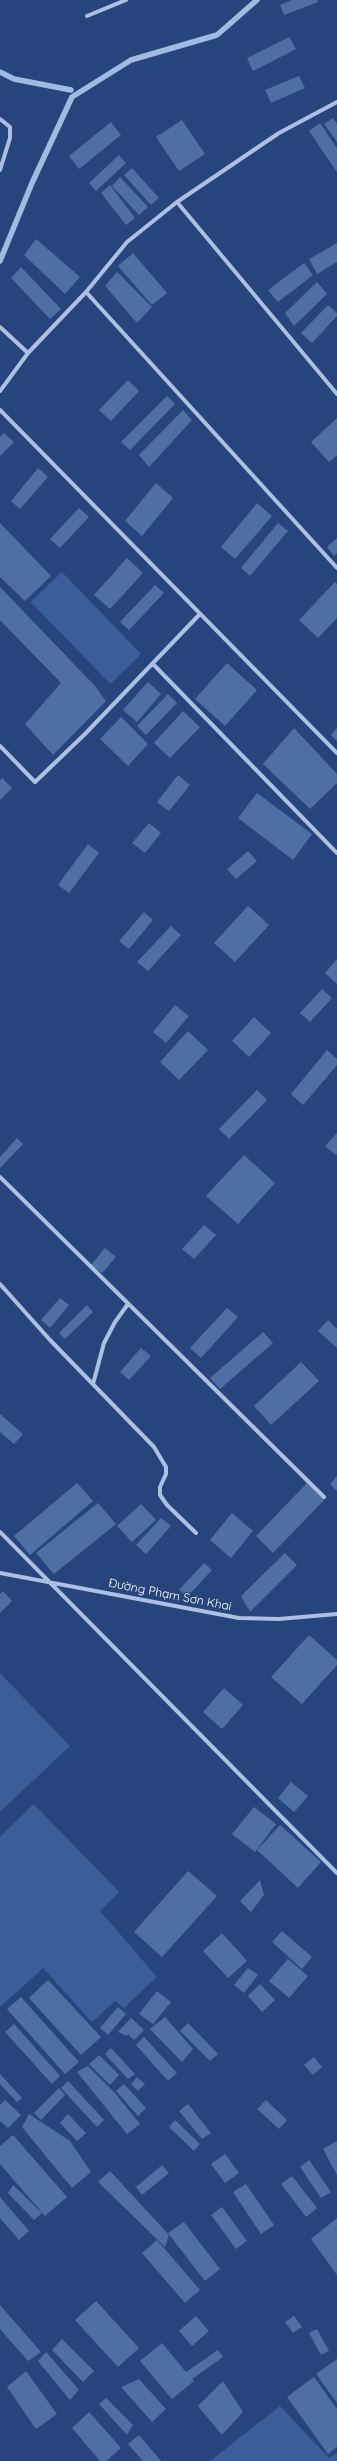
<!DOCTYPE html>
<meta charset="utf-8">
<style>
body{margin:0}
canvas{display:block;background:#27457c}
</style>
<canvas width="337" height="2461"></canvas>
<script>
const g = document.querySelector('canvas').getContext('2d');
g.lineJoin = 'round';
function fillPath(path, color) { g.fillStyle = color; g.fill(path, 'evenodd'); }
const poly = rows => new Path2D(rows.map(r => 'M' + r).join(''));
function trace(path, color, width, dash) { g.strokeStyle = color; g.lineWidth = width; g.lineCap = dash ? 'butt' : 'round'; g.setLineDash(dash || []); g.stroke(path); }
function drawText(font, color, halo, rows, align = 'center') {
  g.font = font + ' Quicksand,sans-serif'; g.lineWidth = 3; g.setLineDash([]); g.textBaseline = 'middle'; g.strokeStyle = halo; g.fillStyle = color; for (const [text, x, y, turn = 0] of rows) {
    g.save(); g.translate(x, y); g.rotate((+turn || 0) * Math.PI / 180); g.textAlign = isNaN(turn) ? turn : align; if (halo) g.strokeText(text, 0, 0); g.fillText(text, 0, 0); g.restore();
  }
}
fillPath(poly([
 [62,572,141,654,110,684,31,602],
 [0,1673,70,1746,0,1812],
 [34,1804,119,1892,100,1911,157,1977,124,2008,115,2001,92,2022,43,1968,0,2007,0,1837],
 [280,2406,329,2458,337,2453,337,2461,210,2461]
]), '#3b5d99');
trace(poly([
 [0,72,14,79,71,90],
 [0,261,32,183,72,97,131,60,217,35,257,0]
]), '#a0bae4', 5.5);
fillPath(poly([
 [292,0,317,0,318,2,284,15,280,5],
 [289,37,296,49,253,71,247,58],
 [299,76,305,88,271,103,265,90],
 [333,118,337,124,337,142,324,124],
 [182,120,205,154,179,171,156,137],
 [111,122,121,135,79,169,69,156],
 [320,123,337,148,337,172,309,131],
 [119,155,126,163,96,191,89,183],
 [132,168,159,198,151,205,124,175],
 [120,177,148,207,139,215,112,186],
 [110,185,135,218,126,225,101,193],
 [36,239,80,277,65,294,24,255],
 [337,243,337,262,317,274,309,259],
 [133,253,167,293,152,305,118,266],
 [304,263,313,275,278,302,268,290],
 [21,267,61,309,50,319,11,278],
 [117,272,152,307,137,323,105,286],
 [317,282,327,294,294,326,285,313],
 [328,305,337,313,337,316,312,343,301,333],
 [128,380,139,391,111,421,99,410],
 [167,396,175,404,130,450,121,442],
 [183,410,192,420,149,467,139,455],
 [337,418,337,455,329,462,311,442],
 [4,433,14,442,0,456,0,437],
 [38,468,48,477,20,509,11,501],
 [156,483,173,498,142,536,125,521],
 [257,503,272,516,235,559,221,547],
 [79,508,89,517,60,548,50,539],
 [0,523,51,576,25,601,0,577],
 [278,523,288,531,250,576,241,568],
 [337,538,337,553,334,556,327,547],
 [127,558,143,573,110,609,94,595],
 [335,582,337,584,337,618,318,638,299,620],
 [155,585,164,593,129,630,120,622],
 [0,587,95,686,106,701,53,755,25,724,61,683,0,620],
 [227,663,257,690,225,726,195,699],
 [148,682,161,694,137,722,123,710],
 [168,694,177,703,146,735,137,726],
 [183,711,200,727,170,758,154,743],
 [121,717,148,744,128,766,100,739],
 [294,728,337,774,337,783,310,809,263,764],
 [337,728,337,741,331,735],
 [178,775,190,785,169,811,157,802],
 [2,778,12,788,0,800,0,781],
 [257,793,312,834,293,860,238,818],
 [149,823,161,833,145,853,132,843],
 [88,844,99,853,69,893,58,885],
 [248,851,257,861,236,879,227,869],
 [248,906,269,925,235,962,214,943],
 [144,912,153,920,129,949,119,941],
 [171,926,181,935,148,971,137,962],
 [337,959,337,984,325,973],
 [322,989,332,998,310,1022,300,1013],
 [175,1005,189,1016,166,1043,153,1032],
 [254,1017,271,1033,249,1057,232,1041],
 [188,1031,208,1050,179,1080,160,1062],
 [327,1050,337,1059,337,1065,303,1105,291,1094],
 [257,1090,267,1100,229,1139,219,1129],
 [337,1133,337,1154,336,1155,325,1146],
 [17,1138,23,1144,0,1168,0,1157],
 [244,1155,275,1183,238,1224,206,1196],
 [204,1225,216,1235,194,1259,182,1249],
 [105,1248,116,1257,102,1273,91,1265],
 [60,1298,69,1305,50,1328,41,1320],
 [87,1305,93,1312,65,1339,59,1333],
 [227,1308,238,1317,201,1358,190,1348],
 [328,1320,337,1329,337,1348,318,1331],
 [263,1332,273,1343,220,1389,210,1378],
 [141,1348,151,1356,129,1380,120,1372],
 [301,1362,319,1381,271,1425,254,1406],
 [0,1414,23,1434,14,1444,0,1432],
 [337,1476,337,1491,330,1484],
 [77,1483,93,1501,30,1555,14,1536],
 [307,1483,324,1500,273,1553,256,1536],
 [98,1503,116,1524,54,1574,36,1553],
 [141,1504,156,1520,132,1542,117,1526],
 [232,1513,253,1531,231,1558,210,1540],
 [161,1518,171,1526,146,1554,136,1545],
 [285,1553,297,1565,250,1612,241,1596],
 [204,1563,212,1570,187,1597,179,1590],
 [3,1591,12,1601,0,1613,0,1594],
 [309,1635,337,1660,337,1665,302,1704,271,1677],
 [224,1688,243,1705,222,1729,203,1712],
 [291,1782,308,1796,294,1812,278,1798],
 [254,1807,276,1824,255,1852,232,1834],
 [280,1825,321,1862,298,1888,257,1850],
 [188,1871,217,1896,162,1957,134,1932],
 [260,1880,264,1895,251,1912,240,1901],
 [282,1931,312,1957,302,1969,272,1942],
 [222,1933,247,1961,228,1978,203,1951],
 [288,1959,308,1976,289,1998,269,1981],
 [248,1968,258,1975,244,1993,234,1985],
 [48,1980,101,2037,81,2055,29,1998],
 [260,1984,275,2000,262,2012,248,1996],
 [157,1991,171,2002,153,2024,139,2014],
 [21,1997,79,2062,65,2074,7,2009],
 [118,2007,126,2014,108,2035,100,2028],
 [165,2017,193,2049,182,2062,150,2029],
 [131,2018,144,2030,134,2040,128,2034,127,2036,118,2032],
 [188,2023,218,2054,210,2061,180,2031],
 [14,2024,60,2076,52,2084,5,2032],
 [144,2037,177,2073,168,2081,136,2045],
 [111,2048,135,2074,128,2079,105,2054],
 [99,2055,119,2075,110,2085,89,2064],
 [314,2057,322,2067,313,2075,304,2065],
 [88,2066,114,2092,140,2124,127,2134,77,2072],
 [0,2074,22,2098,17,2102,0,2084],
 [137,2077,145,2084,138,2091,131,2084],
 [68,2081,104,2120,97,2127,61,2088],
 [124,2084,146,2108,138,2116,116,2091],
 [59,2088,65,2095,41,2120,34,2113],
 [5,2100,21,2115,8,2128,0,2121,0,2105],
 [266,2100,287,2120,279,2129,257,2109],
 [188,2104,211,2133,202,2139,179,2111],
 [29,2114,70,2141,91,2172,72,2188,22,2127],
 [68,2114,86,2133,77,2141,60,2123],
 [175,2120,200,2144,194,2151,169,2127],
 [13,2135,67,2197,45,2216,0,2164,0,2146],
 [337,2141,337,2175,323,2149],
 [225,2154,239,2173,225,2183,211,2164],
 [309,2160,331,2192,321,2198,300,2167],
 [162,2165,169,2173,142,2195,136,2187],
 [110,2171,169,2235,165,2247,98,2182],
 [292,2176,317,2208,306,2217,281,2184],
 [246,2184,274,2225,261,2234,233,2192],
 [13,2185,42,2213,34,2220,8,2193],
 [0,2197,29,2231,19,2240,0,2218],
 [222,2207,247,2241,236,2249,211,2215],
 [337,2218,337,2275,311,2239],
 [184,2222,220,2269,205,2281,168,2233],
 [157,2240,200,2290,185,2303,142,2253],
 [96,2301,139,2348,118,2367,75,2320],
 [0,2305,41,2352,28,2361,0,2329],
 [196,2316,209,2331,192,2346,179,2331],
 [294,2316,302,2327,293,2333,285,2322],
 [317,2329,329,2351,321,2355,309,2333],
 [62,2339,94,2371,83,2382,52,2350],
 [162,2343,186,2372,218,2350,223,2357,192,2379,194,2381,172,2399,140,2361],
 [46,2352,79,2390,70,2400,38,2361],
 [337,2359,337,2403,316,2374],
 [26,2371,57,2414,36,2429,7,2387],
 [314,2377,337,2409,337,2447,328,2454,287,2397],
 [139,2379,166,2409,152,2422,121,2387],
 [223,2381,243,2412,222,2435,198,2406],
 [106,2398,133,2425,127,2435,99,2404],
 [89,2412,121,2448,106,2461,100,2461,72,2428],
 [139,2435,161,2461,143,2461,128,2444]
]), '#4f6ea4');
trace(poly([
 [87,16,126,0],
 [0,119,10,127,10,138,0,170],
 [177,202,337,394],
 [86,292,337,568],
 [0,327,28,353],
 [0,391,28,353,86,292,127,242,177,202,279,133,337,102],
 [0,410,337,753],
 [153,664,337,853],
 [0,746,35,782,85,734,199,615],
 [0,1177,324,1497],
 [0,1284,50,1340,154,1447,166,1467,166,1474,160,1487,160,1495,167,1505,196,1533],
 [93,1384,104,1343,115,1322,128,1304],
 [0,1532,337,1873],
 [0,1573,239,1618,279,1619,337,1614]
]), '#abc0e4', 4);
drawText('12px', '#fff', '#27457c', [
 ["Đường Phạm Sơn Khai",170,1595,11]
]);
</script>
